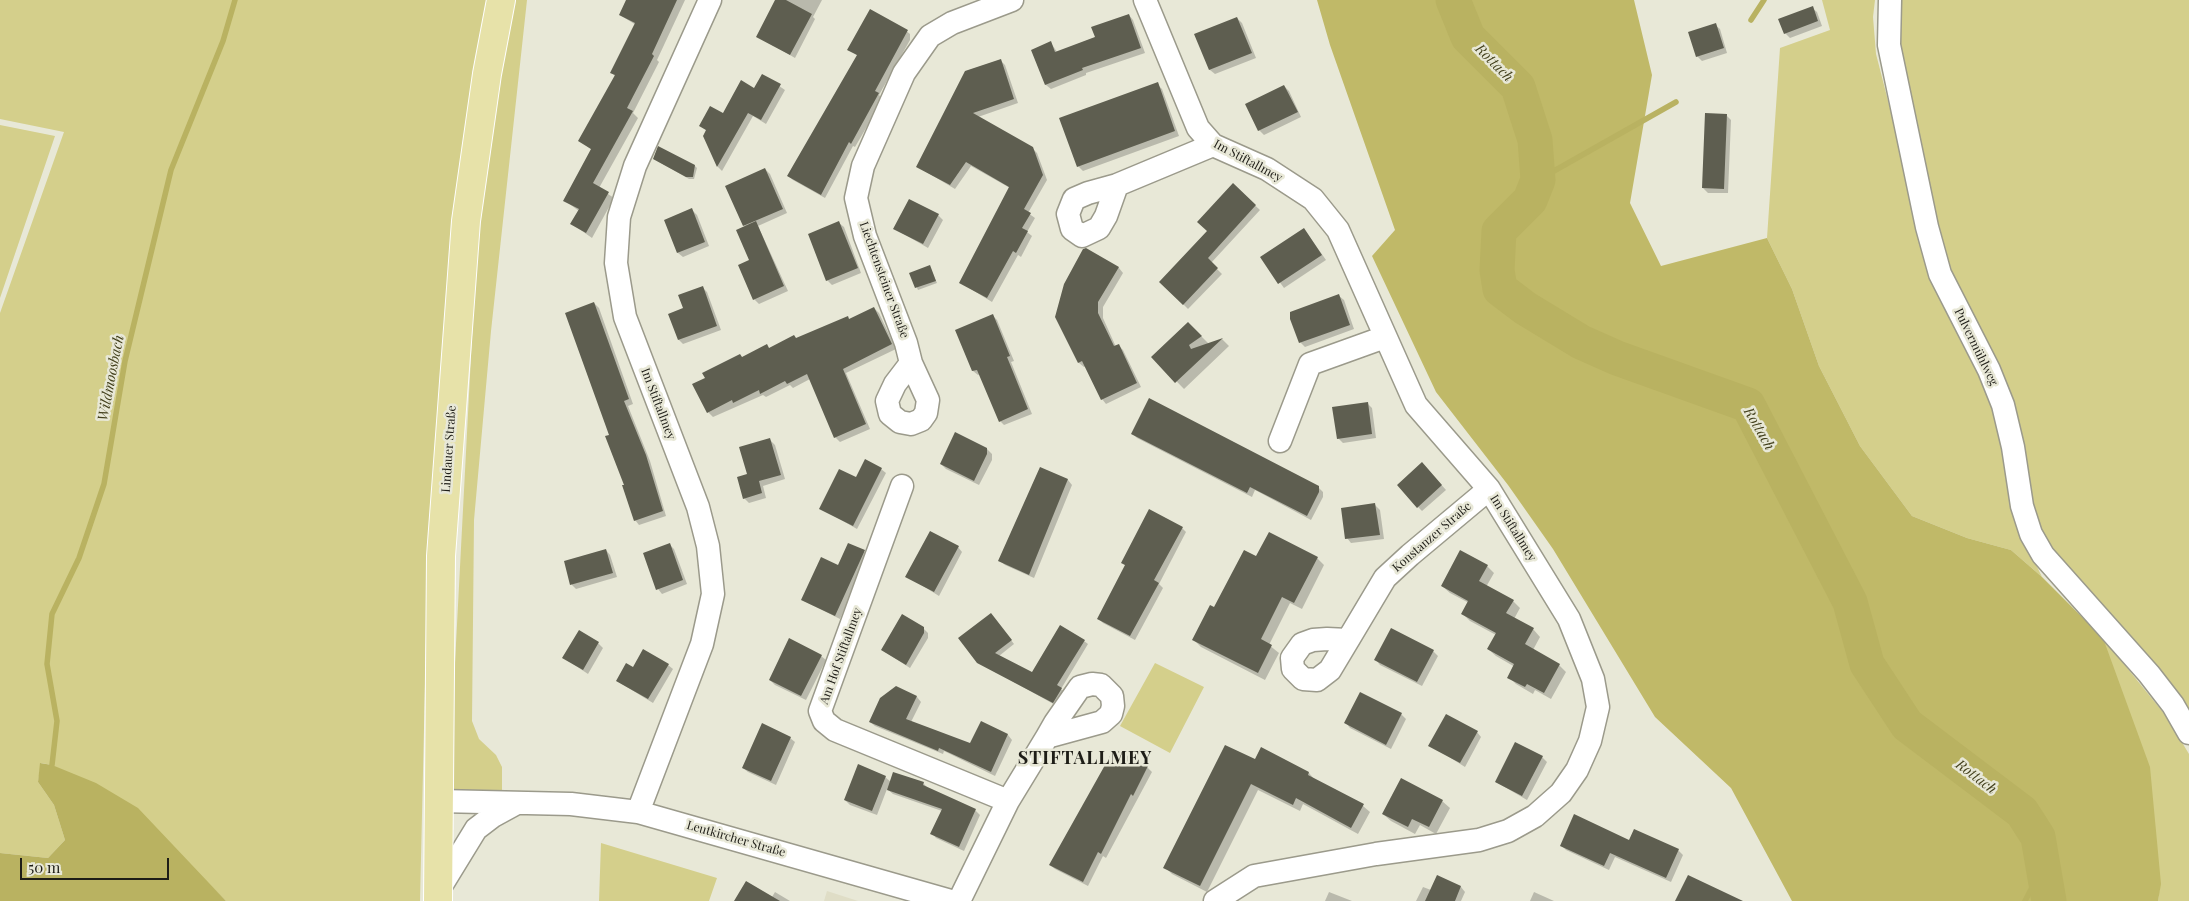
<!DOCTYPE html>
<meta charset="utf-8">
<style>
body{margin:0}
#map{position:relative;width:2189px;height:901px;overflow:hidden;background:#e8e8d7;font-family:"Playfair Display",serif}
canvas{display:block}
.scale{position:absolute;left:20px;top:858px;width:149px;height:22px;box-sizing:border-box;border:2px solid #1e1d17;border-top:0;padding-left:6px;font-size:15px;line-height:18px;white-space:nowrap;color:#1e1d17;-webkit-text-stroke:4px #e8e8d7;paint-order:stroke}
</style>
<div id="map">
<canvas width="2189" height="901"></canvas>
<div class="scale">50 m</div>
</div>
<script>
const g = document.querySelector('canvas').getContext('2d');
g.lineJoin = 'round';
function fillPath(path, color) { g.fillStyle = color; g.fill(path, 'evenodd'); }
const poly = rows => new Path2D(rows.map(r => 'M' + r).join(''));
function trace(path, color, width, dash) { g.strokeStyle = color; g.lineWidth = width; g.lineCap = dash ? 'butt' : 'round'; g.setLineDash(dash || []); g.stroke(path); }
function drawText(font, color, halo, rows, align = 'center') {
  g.font = font + ' "Playfair Display",serif'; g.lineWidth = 5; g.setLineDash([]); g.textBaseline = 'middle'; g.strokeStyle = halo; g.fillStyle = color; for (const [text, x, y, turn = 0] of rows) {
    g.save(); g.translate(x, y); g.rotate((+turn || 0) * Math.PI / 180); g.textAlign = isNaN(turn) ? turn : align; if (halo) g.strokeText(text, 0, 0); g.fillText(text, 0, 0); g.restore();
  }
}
fillPath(poly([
 [827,891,858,901,824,901]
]), '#dfddc6');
fillPath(poly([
 [0,0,490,0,428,555,420,901,226,901,192,867,52,765,41,763,38,782,54,805,65,840,48,858,0,853,0,313,64,132,0,119],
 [510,0,527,0,491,331,474,520,472,721,479,739,496,755,502,767,502,794,452,791,453,701,478,222],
 [1822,0,1875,0,1873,17,1876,54,1933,276,1995,408,2023,538,2042,577,2011,550,1967,538,1912,516,1860,446,1819,366,1792,289,1767,238,1780,48,1830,30],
 [1899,0,2189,0,2189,719,2047,550,1946,272,1898,46],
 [0,125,55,136,0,298],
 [2103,638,2166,716,2189,754,2189,901,2158,901,2160,884],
 [1155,663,1204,687,1170,753,1120,726],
 [601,843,717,878,709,901,599,901]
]), '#d4cf8b');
fillPath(poly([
 [1317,0,1634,0,1652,75,1630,203,1661,266,1767,238,1792,289,1819,366,1860,446,1912,516,1967,538,2011,550,2042,577,2103,638,2150,767,2161,884,2158,901,1792,901,1731,788,1655,717,1553,549,1508,485,1436,392,1372,256,1395,230,1330,45]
]), '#c0b968');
fillPath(poly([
 [40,763,52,765,96,783,138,808,226,901,0,901,0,853,48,858,65,840,54,805,38,782]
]), '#b9b261');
fillPath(poly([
 [627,0,685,0,657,60,659,62,633,113,638,118,599,188,614,198,592,238,572,224,579,211,564,200,592,150,580,141,615,76,611,72,636,25,620,15],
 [778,0,822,0,813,17,815,19,795,58,757,36],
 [1812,8,1817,12,1822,26,1790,38,1785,33],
 [1129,15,1133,20,1145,53,1086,73,1086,75,1051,89,1046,85,1033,50,1051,43,1057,52,1096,37],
 [1237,18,1242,23,1256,58,1215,74,1210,70,1196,35],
 [1715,25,1720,29,1727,53,1702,61,1697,56],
 [905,30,910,34,910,40,879,95,883,99,855,147,853,146,825,198,793,180,788,176,858,56,849,49],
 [1000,60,1005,65,1018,103,978,117,1032,148,1037,153,1047,180,1028,213,1035,218,1027,232,1032,236,1021,257,1018,255,992,302,961,283,1010,188,971,166,955,189,918,167],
 [763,75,785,90,766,124,753,116,722,171,718,167,705,136,707,131,700,125,723,115,755,89],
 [1157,84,1162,89,1179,136,1083,171,1078,166],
 [1284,86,1289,91,1301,117,1264,135,1259,130],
 [1727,116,1731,120,1728,193,1708,193,1703,188],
 [654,159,695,166,697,168,694,179,689,179],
 [765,169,770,174,787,213,758,226,788,291,759,304,754,299,745,227,727,186],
 [1233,185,1260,210,1211,263,1222,274,1188,309,1161,282,1209,232],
 [692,210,697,215,709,246,683,257,678,253],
 [938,215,943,220,928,248,895,229],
 [839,223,844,227,861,273,832,285,827,280],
 [1304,229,1326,260,1284,288,1262,258],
 [1084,250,1119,268,1123,273,1103,307,1103,318,1116,347,1118,345,1123,350,1141,387,1106,404,1102,399,1086,366,1084,367,1079,363,1056,317],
 [930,267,937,283,918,290,911,274],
 [702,287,707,292,721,330,683,344,679,340,685,309],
 [1339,296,1344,300,1354,329,1305,347,1300,342],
 [594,303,599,308,633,404,628,406,650,461,666,516,639,525,635,520,611,435],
 [874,308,879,313,896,349,846,373,870,429,840,442,835,437,810,379,793,388,790,385,766,397,763,395,713,417,708,412,743,358,850,320],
 [993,316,997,320,1014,361,1011,362,1032,414,1004,425,1000,421,980,374,978,375,973,371,957,330],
 [1188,323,1209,344,1222,339,1229,346,1184,389,1153,357],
 [1367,403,1372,408,1376,438,1343,443,1338,438],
 [1132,433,1318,487,1323,492,1323,497,1311,520,1255,490,1252,497,1137,438],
 [770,440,775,445,785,479,763,486,766,498,749,503,744,498,749,475],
 [987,449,992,454,992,460,979,485,946,469,941,464],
 [1041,468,1068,480,1072,485,1034,578,1005,565,1000,561],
 [881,469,886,473,857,529,820,508,856,479],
 [1427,469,1446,490,1422,511,1418,507],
 [1375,505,1380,510,1384,539,1351,543,1347,538],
 [1182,528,1186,532,1159,584,1163,588,1135,640,1103,623,1098,618,1126,566,1122,562],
 [669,544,674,549,687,584,662,594,658,589],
 [958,547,962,552,939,596,907,576],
 [606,550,610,555,617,577,576,589,572,585,565,562],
 [864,551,868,555,840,619,802,600,839,567],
 [1257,558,1317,558,1324,565,1302,609,1290,603,1269,645,1279,653,1265,680,1201,647,1194,640,1215,609],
 [1487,566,1494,573,1486,587,1513,601,1520,608,1514,619,1533,629,1540,637,1533,650,1559,665,1566,672,1551,699,1535,690,1533,694,1516,684,1509,677,1515,667,1496,656,1488,649,1496,635,1470,621,1463,614,1469,603,1450,593,1442,586],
 [994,618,1014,644,999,656,1032,674,1084,641,1088,644,1061,689,1065,693,1057,706,978,662],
 [923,628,928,633,928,638,910,668,882,650],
 [598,643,603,648,588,674,564,658],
 [1433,651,1438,656,1422,686,1380,665,1376,660],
 [821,656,826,660,806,700,775,685,770,680],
 [668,665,673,669,653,703,617,681,634,669],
 [896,688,917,697,921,702,911,722,971,745,981,723,1008,735,1012,740,995,776,944,751,943,754,875,726,870,722],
 [1401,714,1406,719,1391,749,1350,728,1346,723],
 [1477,732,1481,737,1465,767,1430,745],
 [790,738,795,742,776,785,748,772,743,768],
 [1542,757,1547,762,1527,800,1496,782],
 [1255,761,1309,773,1315,780,1363,806,1370,812,1358,834,1303,804,1300,811,1258,790,1207,892,1172,874,1165,867],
 [1147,767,1152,772,1106,858,1103,856,1088,886,1055,869,1050,865],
 [885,777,891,782,923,783,928,788,975,810,980,815,964,851,936,838,932,833,942,811,893,794,887,789,877,815,850,805,845,800],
 [1442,801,1450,808,1436,834,1420,825,1415,834,1391,821,1383,814],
 [1630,841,1678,850,1683,855,1671,882,1615,857,1609,870,1566,850,1562,846],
 [1423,887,1431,890,1461,887,1465,892,1461,901,1416,901],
 [775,892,790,901,735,901,772,897],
 [1329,892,1352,901,1325,901],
 [1534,892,1554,901,1530,901]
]), '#0003');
trace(poly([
 [1751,20,1764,0],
 [1538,180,1676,102],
 [52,765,57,721,47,664,52,614,79,558,104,484,125,361,171,170,223,41,235,0],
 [2025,901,2042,868]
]), '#b9b261', 5.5);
trace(poly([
 [1453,0,1468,37,1518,87,1535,140,1538,180,1530,200,1499,231,1497,270,1500,289,1525,308,1581,342,1617,358,1748,405,1850,602,1867,664,1907,725,2022,812,2038,837,2049,901]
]), '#b9b261', 35);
fillPath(poly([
 [626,0,677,0,652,54,654,56,627,108,633,111,593,183,609,192,586,233,570,224,579,209,563,201,591,149,578,141,615,75,610,73,635,23,619,15],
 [775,0,786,0,812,14,790,55,756,37],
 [1813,6,1818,21,1784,34,1778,19],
 [870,9,908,30,875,91,879,93,851,144,849,142,821,195,787,176,857,55,847,50],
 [1129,14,1141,48,1082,68,1083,70,1045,85,1031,50,1051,41,1055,52,1095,37,1091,27],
 [1237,17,1252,53,1209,70,1194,34],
 [1716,23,1724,48,1696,57,1688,32],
 [1001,59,1014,99,973,113,1033,147,1043,175,1024,209,1031,213,1022,228,1028,231,1016,253,1013,251,987,298,959,283,1009,187,966,162,950,185,916,167,965,71],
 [762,74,781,84,761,120,748,113,717,167,703,136,706,130,699,126,710,106,723,113,741,80,754,88],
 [1158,82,1175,131,1077,167,1059,118],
 [1284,85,1298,112,1258,131,1245,104],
 [1705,113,1727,114,1724,189,1702,188],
 [658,146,695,165,693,177,686,177,653,159],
 [765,168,783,209,743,226,725,186],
 [1233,183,1256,205,1208,258,1218,268,1183,305,1159,282,1207,231,1197,222],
 [909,199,939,214,923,244,893,229],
 [692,208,705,242,677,253,664,220],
 [756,221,784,286,753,300,738,265,749,260,736,230],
 [839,221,858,268,826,281,808,234],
 [1304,228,1322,255,1278,284,1260,257],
 [1086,248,1119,267,1098,302,1098,313,1114,346,1119,344,1137,383,1101,400,1082,361,1078,363,1055,317,1064,284,1083,249],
 [930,265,936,281,915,288,909,273],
 [703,286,717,326,678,340,668,314,683,308,678,295],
 [1339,294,1350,325,1299,343,1290,319,1290,312],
 [594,302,629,399,624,401,646,455,663,511,634,521,622,485,624,485,605,436,609,435,565,313],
 [874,307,892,344,843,369,866,424,834,438,807,374,787,384,785,381,760,394,759,390,733,403,732,400,707,413,692,384,705,378,702,373,740,354,742,357,767,344,769,348,794,335,796,338,848,316,849,319],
 [993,314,1010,356,1007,357,1028,409,999,422,977,370,972,371,955,330],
 [1188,322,1202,336,1189,345,1191,349,1223,338,1175,383,1151,357],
 [1149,398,1319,486,1319,492,1307,516,1250,487,1247,493,1131,434],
 [1368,402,1372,434,1337,439,1332,407],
 [955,432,987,448,987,454,974,481,940,464],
 [770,438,781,475,759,481,762,493,743,499,737,477,747,474,739,447],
 [865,459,882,468,853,526,819,509,839,469,856,477],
 [1422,462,1442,485,1417,508,1397,485],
 [1040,467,1068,479,1029,575,998,561],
 [1375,503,1380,535,1345,539,1341,508],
 [1149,509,1183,527,1154,580,1159,583,1130,636,1097,619,1125,565,1121,563],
 [930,531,959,546,934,592,905,577],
 [1269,532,1318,557,1294,603,1282,597,1261,639,1272,645,1258,673,1192,640,1210,605,1214,607,1244,550,1256,556],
 [670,543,683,580,656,590,643,553],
 [848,543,865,550,835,616,801,600,821,557,838,565],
 [606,549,613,573,570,585,564,561],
 [1460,550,1488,565,1479,581,1514,600,1506,613,1534,628,1525,644,1560,664,1544,693,1527,684,1525,687,1507,678,1514,664,1487,649,1496,633,1461,614,1468,601,1441,586],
 [991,613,1012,640,995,653,1032,672,1060,625,1085,640,1057,685,1062,688,1053,703,977,663,958,638],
 [902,614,924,627,924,633,906,665,881,650],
 [1391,628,1434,650,1417,682,1374,660],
 [579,630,599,642,583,670,562,658],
 [789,638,822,655,801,696,769,680],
 [643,649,669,664,648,699,616,681,626,663,633,667],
 [896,686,917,696,906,719,970,743,981,721,1008,734,991,772,939,748,938,751,869,722,880,698],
 [1360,692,1402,713,1386,745,1344,723],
 [1446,714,1478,731,1460,763,1428,746],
 [762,723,791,737,771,781,742,768],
 [1515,742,1543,756,1522,796,1495,782],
 [1225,745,1255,759,1261,747,1309,772,1308,775,1364,804,1351,828,1296,798,1293,805,1251,784,1200,886,1163,868],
 [1114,749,1148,766,1133,796,1131,794,1101,854,1098,852,1083,882,1049,865],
 [858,764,886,776,872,811,844,800],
 [893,772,924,782,923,785,976,809,959,847,930,834,942,809,887,790],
 [1401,778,1443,800,1429,827,1412,819,1408,827,1382,814],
 [1574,814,1629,840,1634,829,1679,849,1666,878,1610,853,1604,866,1560,846],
 [1437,875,1461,886,1455,901,1425,901],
 [1688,875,1743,901,1675,901],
 [746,881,780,901,734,901]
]), '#5e5e50');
const minor = poly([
 [1145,0,1198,128,1213,145,1267,169,1313,199,1338,230,1416,405,1489,489,1569,619,1593,679,1598,707,1590,741,1577,770,1561,793,1535,816,1508,831,1479,840,1376,854,1254,876,1215,901],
 [1890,0,1889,45,1927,227,1940,274,1989,370,2003,405,2013,447,2022,506,2031,534,2043,555,2149,674,2173,705,2189,733],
 [1117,185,1106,216,1099,228,1082,236,1072,229,1068,214,1074,199,1088,193,1117,185,1213,145],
 [911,363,895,384,887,401,890,414,900,422,911,424,921,420,926,413,928,400,911,363,906,343,865,236,856,198,863,166,904,73,930,36,952,23,1012,0],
 [1280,441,1310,364,1385,337],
 [902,486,820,711,824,721,835,730,1008,801],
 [1327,639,1348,640,1330,670,1317,680,1303,679,1293,669,1292,658,1302,644,1313,640,1327,639],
 [1348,640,1385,578,1410,555,1489,489],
 [439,801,571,804,638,812,951,901],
 [638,812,702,644,713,594,708,546,698,507,625,317,616,263,619,217,635,166,710,0],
 [438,891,476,829,493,816,515,804],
 [959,901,1008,801,1047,737,1055,723,1080,687,1092,684,1101,685,1112,696,1113,706,1111,714,1102,722,1047,737]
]);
const major = poly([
 [438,901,441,556,466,221,487,74,501,0]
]);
trace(minor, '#9b9a8b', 25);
trace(major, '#fff', 30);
trace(minor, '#fff', 22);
trace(major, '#e7e2a9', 28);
drawText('12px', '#1e1d17', '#e8e8d7', [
 ["Im Stiftallmey",1248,161,28],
 ["Liechtensteiner Straße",884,280,70],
 ["Pulvermühlweg",1976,347,64],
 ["Im Stiftallmey",658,404,69],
 ["Lindauer Straße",449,449,-86],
 ["Im Stiftallmey",1513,528,58],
 ["Konstanzer Straße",1432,537,-41],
 ["Am Hof Stiftallmey",841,656,-70],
 ["Leutkircher Straße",736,839,16]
]);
drawText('italic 14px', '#43401c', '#e8e8d7', [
 ["Rottach",1494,63,45],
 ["Wildmoosbach",111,378,-79],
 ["Rottach",1759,429,60],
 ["Rottach",1976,777,37]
]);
g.letterSpacing = '1px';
drawText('bold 18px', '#1e1d17', '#e8e8d7', [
 ["STIFTALLMEY",1085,758]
]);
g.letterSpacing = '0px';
</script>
